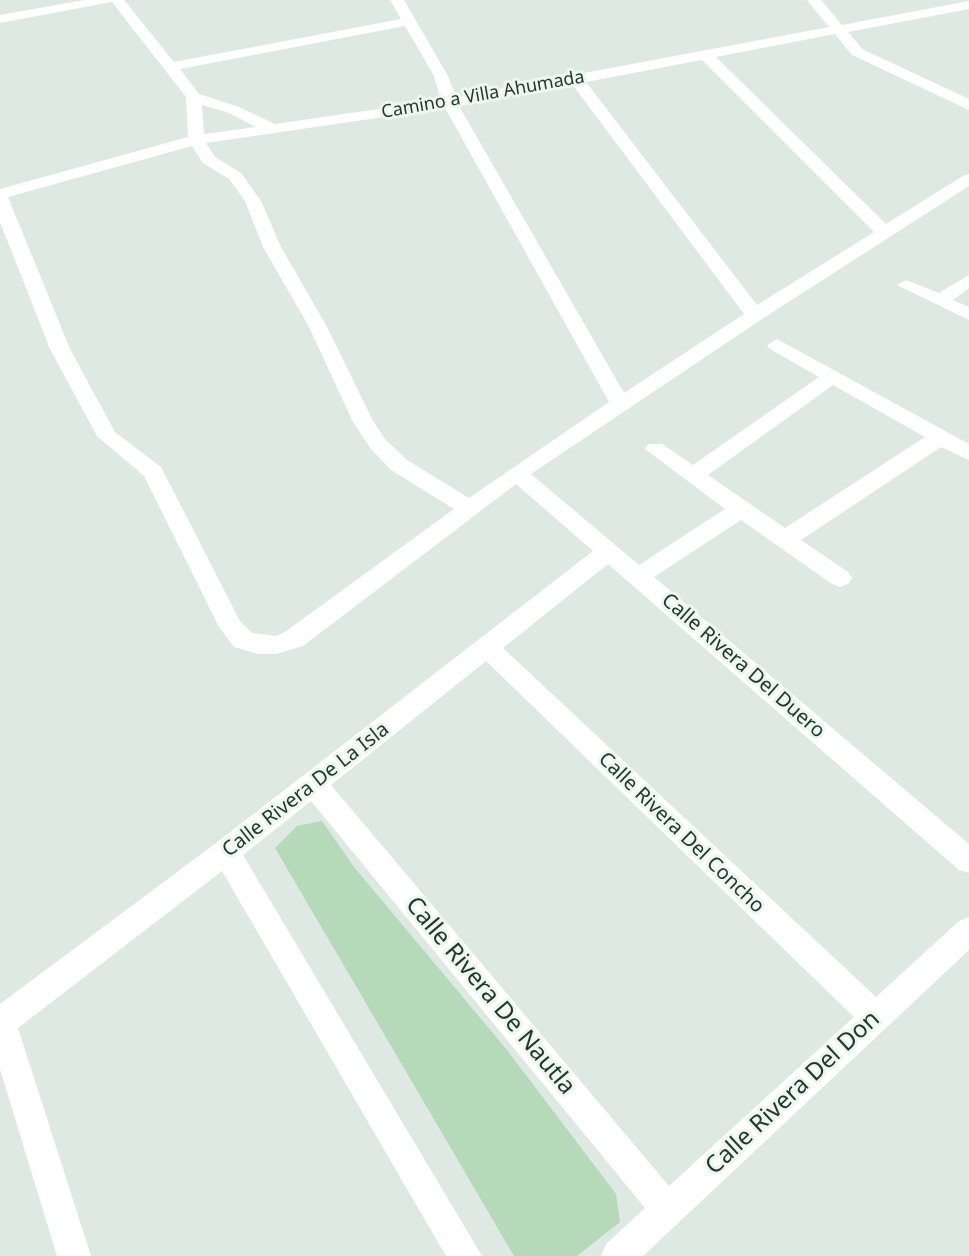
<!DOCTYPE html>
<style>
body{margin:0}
canvas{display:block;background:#dde9e2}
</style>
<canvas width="969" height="1256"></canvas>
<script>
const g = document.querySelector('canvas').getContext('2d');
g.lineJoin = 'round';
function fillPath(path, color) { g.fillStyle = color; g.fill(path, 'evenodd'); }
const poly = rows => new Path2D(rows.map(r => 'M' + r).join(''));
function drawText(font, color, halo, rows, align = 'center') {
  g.font = font + ' "Noto Sans",sans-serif'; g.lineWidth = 6; g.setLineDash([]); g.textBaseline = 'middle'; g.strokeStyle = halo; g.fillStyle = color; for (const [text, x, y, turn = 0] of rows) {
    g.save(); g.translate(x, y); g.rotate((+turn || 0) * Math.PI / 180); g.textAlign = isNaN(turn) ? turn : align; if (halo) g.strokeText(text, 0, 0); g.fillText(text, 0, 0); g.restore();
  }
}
fillPath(poly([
 [322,821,354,867,507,1050,616,1194,620,1222,577,1256,514,1256,275,848,297,826]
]), '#b6dab9');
fillPath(poly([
 [84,0,124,0,174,62,401,19,390,0,404,0,448,76,456,97,829,27,807,0,821,0,842,25,969,1,969,9,848,32,862,49,969,99,969,110,852,55,835,34,716,57,886,224,963,176,969,174,969,186,762,319,531,474,639,565,725,509,645,449,648,444,662,444,693,465,819,377,770,349,767,345,777,339,969,444,969,460,941,447,801,540,848,572,852,578,848,584,840,587,832,584,741,520,654,577,969,844,969,873,959,870,608,564,503,648,876,997,959,921,969,917,969,950,643,1256,601,1256,606,1244,645,1208,311,801,243,855,482,1256,446,1256,222,871,18,1028,91,1256,57,1256,0,1069,0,1004,216,843,593,551,516,484,303,646,276,654,258,654,234,647,219,627,144,476,97,436,50,349,0,222,0,189,188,137,186,97,112,2,0,23,0,15,84,0],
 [405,26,434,76,441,100,275,124,239,107,199,94,180,69,405,26],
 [702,60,874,232,757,305,586,82,702,60],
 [572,84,744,314,624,393,459,106,572,84],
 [202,105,229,113,256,127,204,134,202,105],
 [445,108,609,402,469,498,407,460,385,439,373,421,326,325,281,247,261,201,241,173,215,157,206,143,445,108],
 [192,146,203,163,229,179,245,201,263,247,308,325,353,422,371,449,391,470,454,509,285,632,276,636,252,633,240,621,161,467,115,432,70,349,8,197,192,146],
 [833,385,925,437,785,528,708,475,833,385],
 [486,661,854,1017,669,1186,331,785,486,661],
 [969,275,969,288,953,300,969,307,969,320,897,285,906,280,939,293,969,275]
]), '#fff');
drawText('18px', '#1f382d', '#edf6f0', [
 ["Camino a Villa Ahumada",483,95,-10]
]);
drawText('20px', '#1f382d', '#edf6f0', [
 ["Calle Rivera Del Duero",743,666,41],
 ["Calle Rivera De La Isla",306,790,-38],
 ["Calle Rivera Del Concho",681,833,44]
]);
drawText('24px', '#1f382d', '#edf6f0', [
 ["Calle Rivera De Nautla",490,996,50],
 ["Calle Rivera Del Don",793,1093,-43]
]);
</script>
